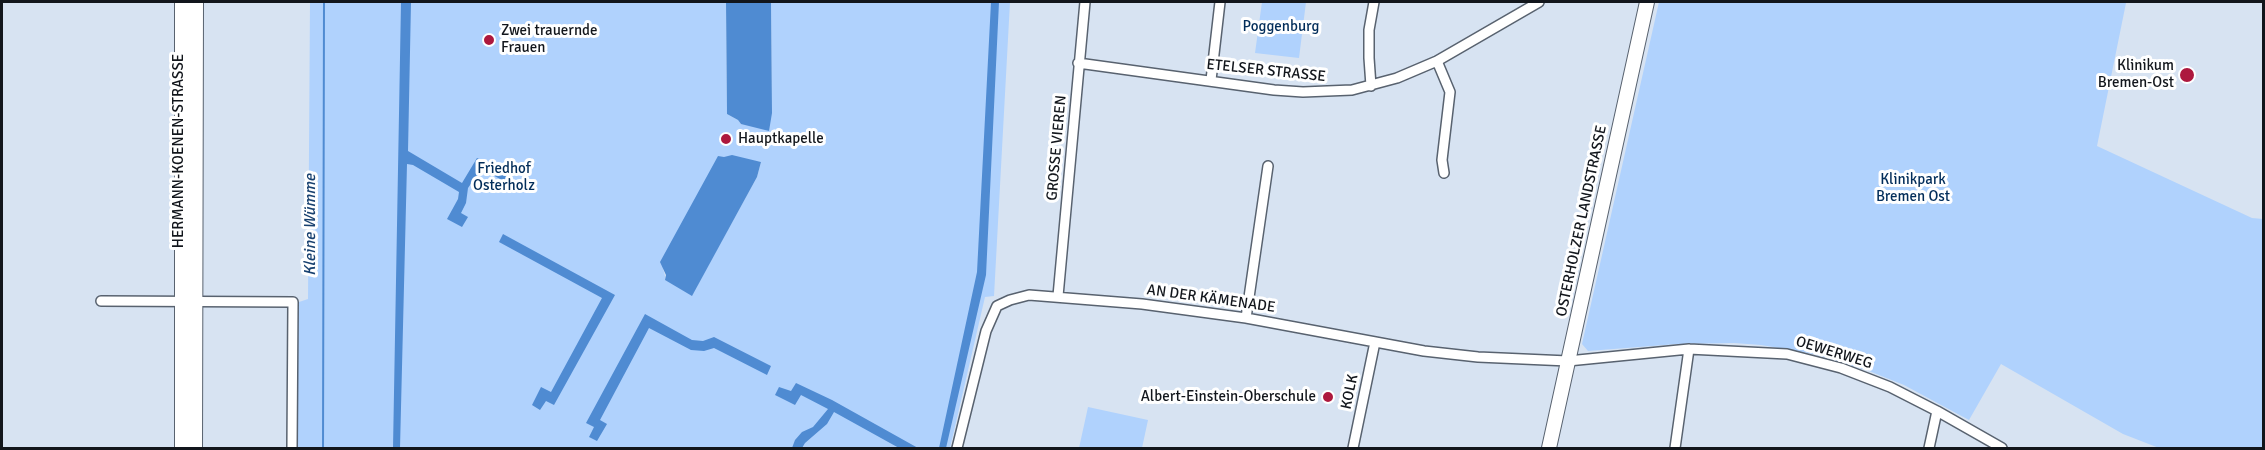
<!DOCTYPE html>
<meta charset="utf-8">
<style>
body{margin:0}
#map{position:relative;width:2265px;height:450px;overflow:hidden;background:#d7e3f2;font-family:Signika,sans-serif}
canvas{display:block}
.frame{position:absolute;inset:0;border:3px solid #12161c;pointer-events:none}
</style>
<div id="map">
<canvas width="2265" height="450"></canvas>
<div class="frame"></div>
</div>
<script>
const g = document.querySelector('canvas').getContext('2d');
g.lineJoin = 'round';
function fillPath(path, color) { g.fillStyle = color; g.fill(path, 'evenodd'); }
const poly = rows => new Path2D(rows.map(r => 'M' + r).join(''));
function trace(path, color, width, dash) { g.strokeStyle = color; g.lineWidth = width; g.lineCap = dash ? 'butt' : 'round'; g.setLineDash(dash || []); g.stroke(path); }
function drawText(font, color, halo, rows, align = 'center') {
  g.font = font + ' Signika,sans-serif'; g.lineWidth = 6; g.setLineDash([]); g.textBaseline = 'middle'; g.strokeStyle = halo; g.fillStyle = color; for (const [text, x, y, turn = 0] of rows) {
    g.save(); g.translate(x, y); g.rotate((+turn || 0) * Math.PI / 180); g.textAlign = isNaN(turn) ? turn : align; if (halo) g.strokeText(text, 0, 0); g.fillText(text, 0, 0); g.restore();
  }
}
fillPath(poly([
 [310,2,726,2,727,114,738,120,741,124,772,113,771,2,1010,2,994,296,985,297,950,448,290,448,296,303,308,299],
 [724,157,761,162,757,177,692,295,666,280,663,268],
 [1262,2,1306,2,1299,58,1255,53],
 [1659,2,2129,2,2126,3,2097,146,2252,218,2263,219,2263,448,2159,448,2123,434,2001,364,1969,420,1904,385,1869,371,1814,354,1761,345,1734,343,1677,344,1588,351,1582,344],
 [1088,407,1148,420,1142,448,1079,448]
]), '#b0d2fd');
fillPath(poly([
 [401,2,411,2,408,151,462,183,477,158,507,173,504,181,481,169,468,188,466,203,461,213,468,217,462,227,447,219,458,199,459,192,413,165,407,164,400,448,393,448],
 [726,2,771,2,772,113,769,131,741,124,738,120,727,114],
 [991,2,999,2,986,275,946,448,939,448,977,272],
 [732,155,761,162,757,177,692,296,665,280,666,275,660,262,718,156,724,157],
 [503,234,615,295,554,405,546,401,540,410,532,405,541,387,551,392,602,298,499,242],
 [645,314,692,340,703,341,714,337,771,366,767,375,714,348,704,351,691,350,649,328,600,420,607,424,597,441,589,437,594,427,586,423],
 [796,383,832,400,918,448,899,448,834,412,827,424,805,443,802,448,792,448,795,440,802,432,813,427,828,409,801,395,795,405,775,395,779,387,791,391]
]), '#4f8bd2');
trace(poly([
 [323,448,324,2]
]), '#4f8bd2', 2);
const minor = poly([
 [1437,61,1450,92,1442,160,1444,173],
 [1078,63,1274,90,1303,92,1352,90,1397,78,1437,61,1539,2],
 [1211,80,1220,2],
 [1371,86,1369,58,1369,30,1374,2],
 [1058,296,1085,2],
 [101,301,293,302,292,448],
 [1246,318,1268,166],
 [957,448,986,331,997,306,1010,300,1029,295,1142,304,1246,318,1424,351,1478,357,1568,361,1689,349,1787,354,1841,368,1890,387,1937,411,2002,448],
 [1353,448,1375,342],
 [1675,448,1689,349],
 [1929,448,1937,411]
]);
const secondary = poly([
 [182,448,182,2],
 [195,448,196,2],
 [1549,448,1647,2]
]);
trace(minor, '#58626f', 12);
trace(secondary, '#58626f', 16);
trace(minor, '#fff', 9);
trace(secondary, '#fff', 14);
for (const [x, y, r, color] of [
 [489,40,6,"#ad183e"],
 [2187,75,8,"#ad183e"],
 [726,139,6,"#ad183e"],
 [1328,397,6,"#ad183e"]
]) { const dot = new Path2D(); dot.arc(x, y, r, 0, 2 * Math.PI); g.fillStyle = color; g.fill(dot); trace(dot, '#fff', 2); }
drawText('15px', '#022d5a', '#fff', [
 ["Poggenburg",1281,27],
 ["Friedhof",504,169],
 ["Osterholz",504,186],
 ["Klinikpark",1913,180],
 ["Bremen Ost",1913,197]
]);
drawText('15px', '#12161c', '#fff', [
 ["Zwei trauernde",501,31],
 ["Frauen",501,48],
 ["Klinikum",2174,66,"right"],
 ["Bremen-Ost",2174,83,"right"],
 ["Hauptkapelle",738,139],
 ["Albert-Einstein-Oberschule",1316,397,"right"]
], 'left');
drawText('15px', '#12161c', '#fff', [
 ["ETELSER STRASSE",1266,71,6],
 ["GROSSE VIEREN",1057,148,-85],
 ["HERMANN-KOENEN-STRASSE",179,151,-90],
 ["OSTERHOLZER LANDSTRASSE",1582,221,-78],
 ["AN DER KÄMENADE",1211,299,8],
 ["OEWERWEG",1834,353,17],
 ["KOLK",1350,392,-78]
]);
drawText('italic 16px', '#184170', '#fff', [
 ["Kleine Wümme",311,225,-90]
]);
</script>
